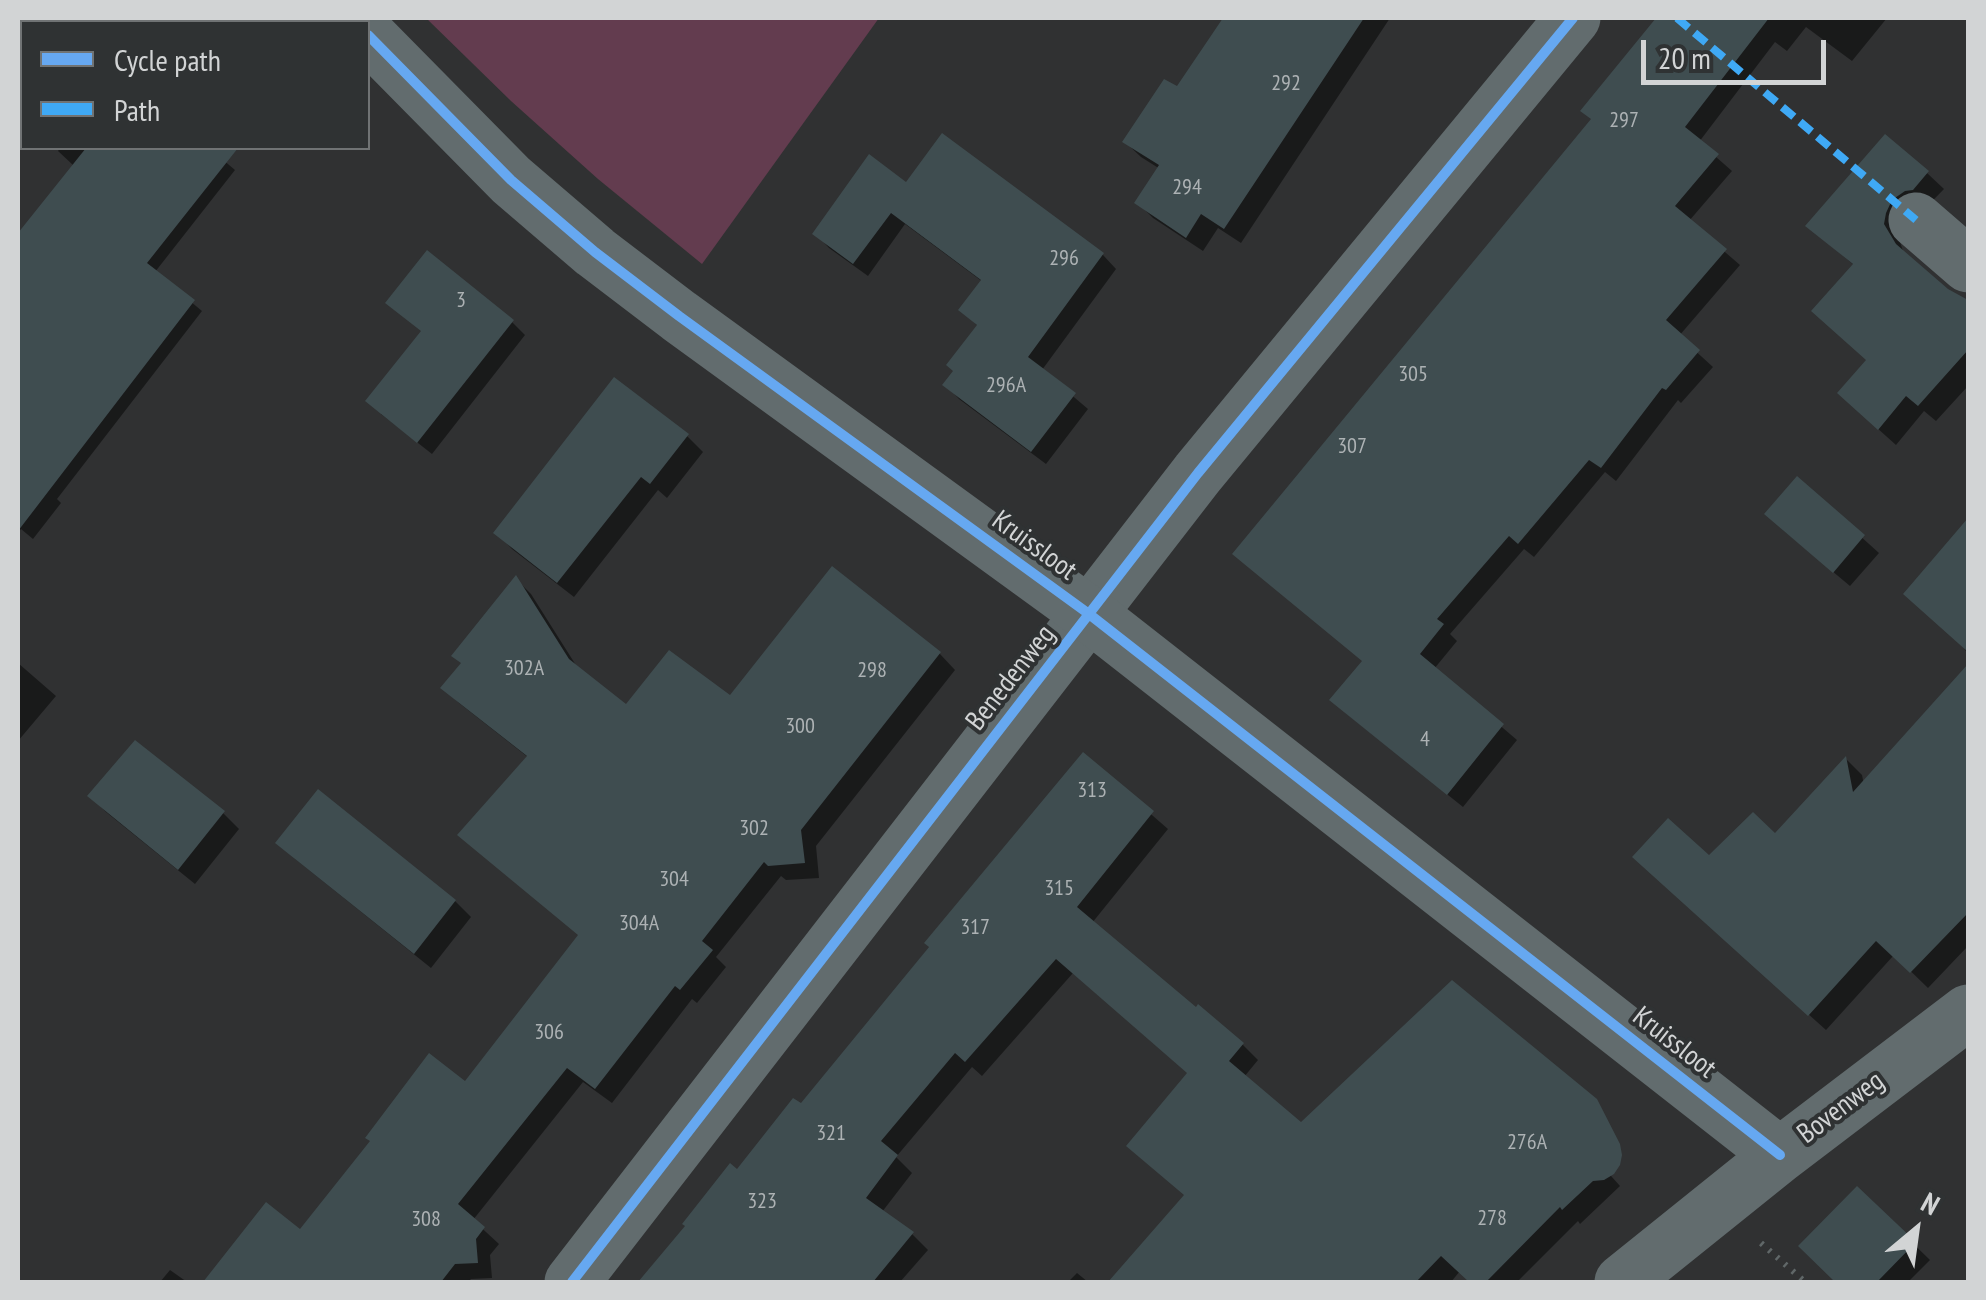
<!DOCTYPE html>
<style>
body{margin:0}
#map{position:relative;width:1986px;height:1300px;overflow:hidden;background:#303132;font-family:"PT Sans Narrow",sans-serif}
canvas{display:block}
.frame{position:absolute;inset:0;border:20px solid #d2d4d5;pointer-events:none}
.legend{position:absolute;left:20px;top:20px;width:350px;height:130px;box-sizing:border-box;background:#2f3233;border:2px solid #707374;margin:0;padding:12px 18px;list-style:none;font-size:30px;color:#d2d4d5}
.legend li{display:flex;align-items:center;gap:20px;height:50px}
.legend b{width:50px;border:2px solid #707374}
.north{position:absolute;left:1866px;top:1180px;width:100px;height:100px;-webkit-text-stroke:8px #2f3233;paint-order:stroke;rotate:29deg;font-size:28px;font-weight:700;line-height:40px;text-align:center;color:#d2d4d5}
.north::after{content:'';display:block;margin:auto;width:35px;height:45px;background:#d2d4d5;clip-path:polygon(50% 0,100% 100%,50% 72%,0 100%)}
.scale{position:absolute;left:1641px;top:40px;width:185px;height:45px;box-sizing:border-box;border:5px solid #d2d4d5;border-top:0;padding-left:12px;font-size:30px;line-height:35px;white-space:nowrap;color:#d2d4d5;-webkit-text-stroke:8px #2f3233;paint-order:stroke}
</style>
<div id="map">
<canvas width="1986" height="1300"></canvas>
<div class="frame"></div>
<ul class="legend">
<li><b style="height:12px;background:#66a8f1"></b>Cycle path</li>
<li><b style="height:12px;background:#3fa9f5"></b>Path</li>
</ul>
<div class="north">N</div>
<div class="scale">20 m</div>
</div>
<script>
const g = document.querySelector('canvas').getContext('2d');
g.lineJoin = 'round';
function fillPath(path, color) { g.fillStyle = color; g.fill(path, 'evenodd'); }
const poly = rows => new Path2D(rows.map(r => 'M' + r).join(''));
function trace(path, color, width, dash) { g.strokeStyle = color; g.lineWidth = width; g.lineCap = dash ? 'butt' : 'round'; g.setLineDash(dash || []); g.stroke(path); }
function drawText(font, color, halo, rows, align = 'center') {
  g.font = font + ' "PT Sans Narrow",sans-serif'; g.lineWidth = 8; g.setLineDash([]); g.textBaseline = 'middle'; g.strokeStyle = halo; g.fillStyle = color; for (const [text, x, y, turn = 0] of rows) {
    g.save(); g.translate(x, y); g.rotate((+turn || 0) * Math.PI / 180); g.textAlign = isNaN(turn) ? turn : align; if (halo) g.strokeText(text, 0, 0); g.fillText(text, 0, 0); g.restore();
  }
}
fillPath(poly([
 [426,18,879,18,702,264,598,179,511,101]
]), '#633c4f');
fillPath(poly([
 [1226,18,1390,18,1241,243,1218,228,1203,251,1153,218,1137,202,1160,169,1141,157,1125,142,1178,90],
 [1659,18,1887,18,1852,61,1806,27,1787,51,1775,42,1699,142,1732,171,1689,221,1740,265,1679,336,1713,367,1681,403,1678,400,1616,481,1605,472,1534,557,1524,549,1450,634,1457,641,1434,669,1517,740,1463,807,1347,714,1364,662,1593,120,1584,111],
 [943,137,1103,255,1116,269,1042,370,1088,409,1046,464,959,399,946,385,979,327,961,310,983,282,905,224,868,276,829,248,816,234,907,185],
 [60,148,209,148,235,170,155,272,202,311,57,499,61,503,33,539,21,529,18,533,18,237,74,166,58,151],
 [1927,173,1944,189,1901,233,1900,242,1903,251,1946,291,1963,298,1968,303,1968,386,1936,421,1924,411,1896,445,1857,410,1869,361,1855,266,1808,226],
 [512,322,525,335,432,454,381,414],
 [687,436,703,452,667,498,658,490,574,597,512,549,497,533],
 [1797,479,1879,553,1850,586,1783,530],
 [1968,522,1968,654,1961,644,1907,594],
 [833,569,940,654,955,670,816,846,819,878,786,880,781,876,716,957,726,967,697,1003,692,999,612,1103,583,1082,473,1220,499,1244,490,1255,492,1278,471,1279,468,1282,206,1282,266,1205,300,1232,465,1084,580,936,529,758,459,703,444,688,463,664,516,579,531,594,579,670,626,707,731,698],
 [18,663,56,696,18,741],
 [1968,680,1968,946,1928,988,1894,955,1826,1030,1652,874,1709,859,1775,837,1846,759,1862,775,1864,785,1946,692],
 [1083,755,1168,829,1092,923,1196,1011,1199,1008,1243,1045,1258,1060,1244,1077,1301,1125,1530,1085,1620,1186,1580,1224,1578,1221,1517,1282,1472,1282,1460,1271,1451,1282,1111,1282,1186,1196,1189,1074,1073,973,982,1076,972,1067,896,1157,912,1173,882,1212,912,1234,928,1250,900,1282,642,1282,738,1172,801,1107],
 [90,796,223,813,239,829,195,884,106,812],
 [294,858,455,901,471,917,431,968],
 [1857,1189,1930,1260,1908,1282,1838,1282,1802,1246],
 [170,1270,187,1282,160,1282],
 [1077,1273,1088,1282,1068,1282]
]), '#0007');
fillPath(poly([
 [1223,18,1364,18,1224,229,1201,214,1186,238,1134,203,1159,165,1122,142,1164,79,1177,86],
 [1656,18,1769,18,1685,127,1719,154,1675,206,1727,249,1666,320,1700,350,1666,390,1662,388,1601,468,1589,460,1518,544,1509,536,1437,619,1444,624,1420,654,1504,724,1447,795,1329,700,1362,661,1232,554,1591,119,1580,111],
 [942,133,1104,253,1028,357,1076,393,1031,452,942,385,953,371,946,365,977,325,958,310,981,280,891,213,853,264,812,234,869,154,906,182],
 [1885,134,1929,171,1913,190,1905,191,1892,200,1886,213,1884,224,1896,244,1948,289,1968,300,1968,350,1918,406,1906,396,1878,430,1837,393,1866,360,1811,311,1853,264,1805,226],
 [86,148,238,148,147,263,195,300,18,531,18,233],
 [427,250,514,320,417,443,365,401,421,331,385,303],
 [614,377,689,434,650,484,641,477,557,583,493,533],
 [1797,476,1865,535,1833,573,1764,514],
 [1968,518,1968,652,1903,594],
 [832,566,941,652,801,830,805,863,768,866,764,862,702,941,713,950,680,990,675,986,595,1089,567,1068,458,1204,485,1227,476,1239,478,1263,455,1264,441,1282,203,1282,266,1202,300,1229,370,1141,365,1138,429,1053,465,1081,578,935,457,835,527,756,440,688,461,663,451,656,516,575,569,659,626,704,669,650,730,695],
 [1968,664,1968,913,1910,973,1876,941,1808,1016,1632,857,1668,818,1709,855,1753,812,1775,833,1846,756,1853,792],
 [135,740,225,811,178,870,87,796],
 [1083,752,1154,811,1077,907,1196,1007,1198,1004,1244,1043,1229,1061,1301,1122,1452,980,1597,1099,1620,1144,1622,1155,1620,1165,1614,1174,1604,1180,1593,1181,1562,1210,1560,1207,1486,1282,1469,1282,1441,1256,1416,1282,1108,1282,1184,1195,1126,1146,1187,1073,1056,959,965,1062,955,1053,881,1141,898,1155,866,1198,914,1232,873,1282,638,1282,685,1226,682,1224,730,1163,737,1169,793,1098,801,1103,929,947,924,943],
 [318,789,456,900,414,954,275,843],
 [1857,1186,1916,1242,1877,1282,1835,1282,1798,1246]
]), '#3f4d50');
trace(poly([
 [1761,1243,1805,1282]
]), '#606768', 6, [2.5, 8]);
trace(poly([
 [1916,220,1968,265],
 [572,1282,1198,473,1573,18]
]), '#626c6e', 55);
trace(poly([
 [368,35,511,180,595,252,679,316,1089,614,1780,1155],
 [1622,1282,1780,1155,1968,1012]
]), '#626c6e', 55);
trace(poly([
 [1677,18,1916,220]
]), '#3fa9f5', 8, [15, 8]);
trace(poly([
 [368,35,511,180,595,252,679,316,1089,614,1780,1155],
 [572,1282,1198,473,1573,18]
]), '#66a8f1', 10);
drawText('22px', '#adb2b4', null, [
 ["292",1286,84],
 ["297",1624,121],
 ["294",1187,188],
 ["296",1064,259],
 ["3",461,301],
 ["305",1413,375],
 ["296A",1006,386],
 ["307",1352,447],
 ["302A",524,669],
 ["298",872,671],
 ["300",800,727],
 ["4",1425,740],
 ["313",1092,791],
 ["302",754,829],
 ["304",674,880],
 ["315",1059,889],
 ["304A",639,924],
 ["317",975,928],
 ["306",549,1033],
 ["321",831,1134],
 ["276A",1527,1143],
 ["323",762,1202],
 ["278",1492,1219],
 ["308",426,1220]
]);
drawText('28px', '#d2d4d5', '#2f3233', [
 ["Kruissloot",1034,546,36],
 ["Benedenweg",1011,678,-52],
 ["Kruissloot",1674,1043,38],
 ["Bovenweg",1841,1108,-37]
]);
</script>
